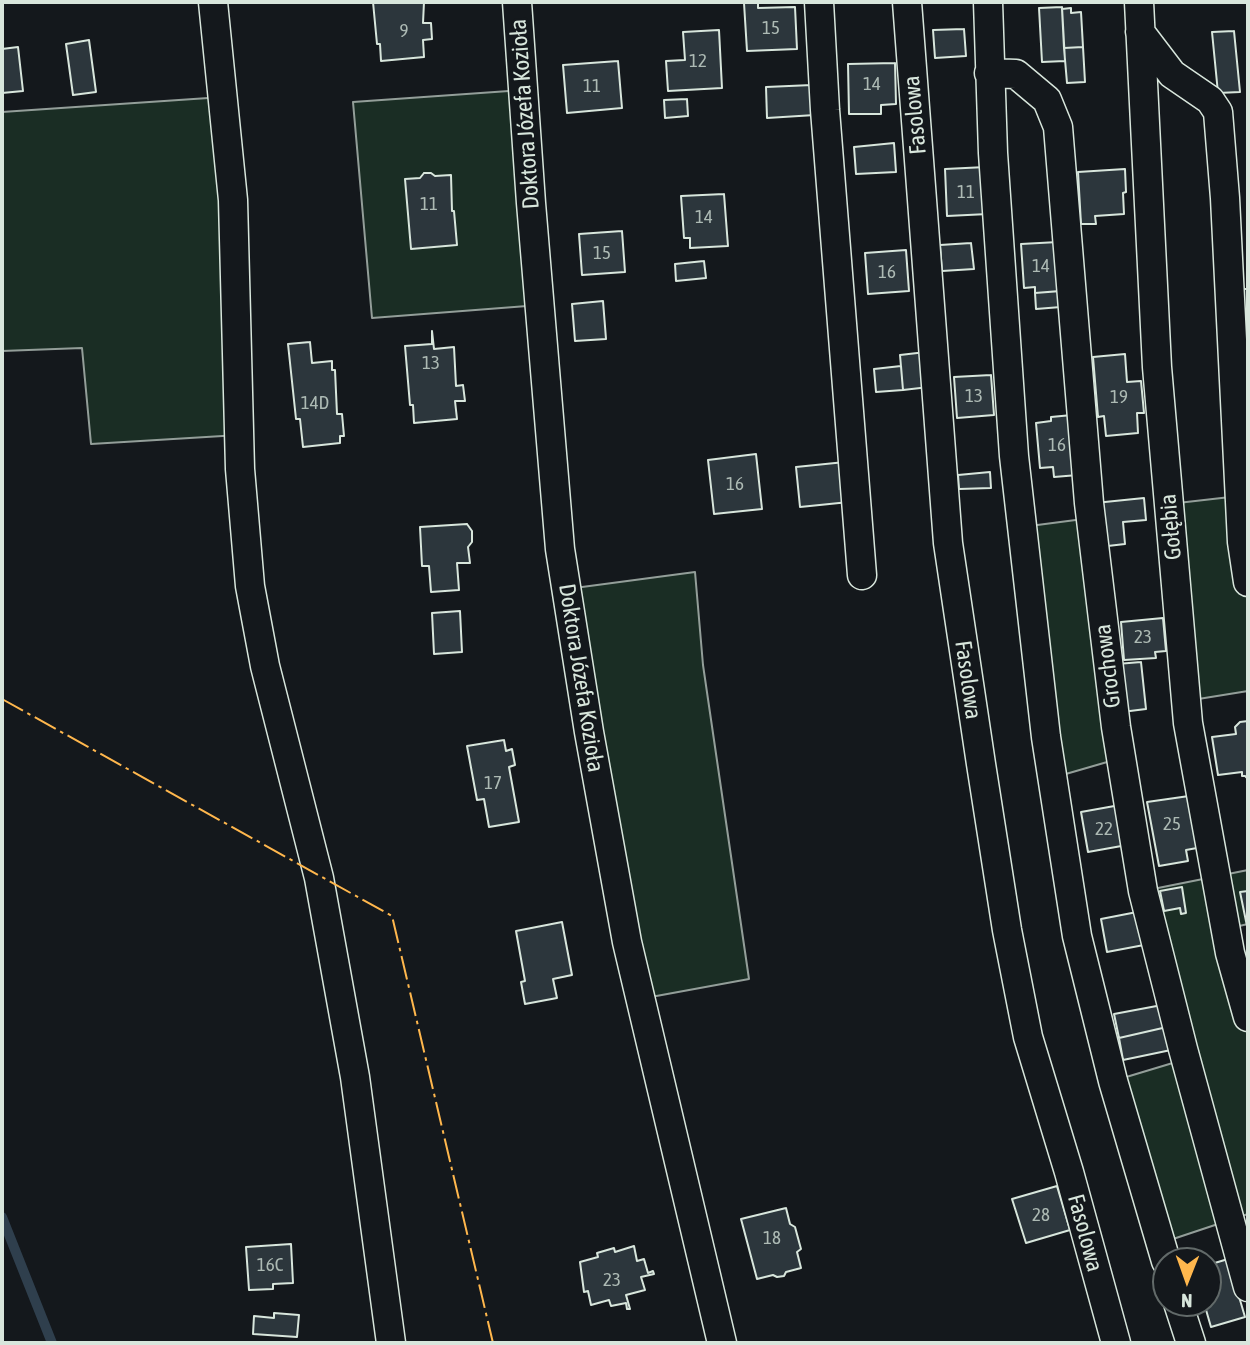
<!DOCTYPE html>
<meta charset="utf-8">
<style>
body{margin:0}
#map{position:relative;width:1250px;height:1345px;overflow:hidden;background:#14181c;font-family:"Asap Condensed",sans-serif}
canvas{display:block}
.frame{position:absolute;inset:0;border:4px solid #d8e6dc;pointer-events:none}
.north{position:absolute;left:1152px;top:1247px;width:70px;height:70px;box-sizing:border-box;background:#14181c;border:2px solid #626a69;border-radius:50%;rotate:181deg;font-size:19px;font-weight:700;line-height:28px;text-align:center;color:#d8e6dc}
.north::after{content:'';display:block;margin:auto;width:24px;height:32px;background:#ffb74d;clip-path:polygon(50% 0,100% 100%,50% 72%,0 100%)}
</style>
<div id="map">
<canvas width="1250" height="1345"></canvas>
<div class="frame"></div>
<div class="north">N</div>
</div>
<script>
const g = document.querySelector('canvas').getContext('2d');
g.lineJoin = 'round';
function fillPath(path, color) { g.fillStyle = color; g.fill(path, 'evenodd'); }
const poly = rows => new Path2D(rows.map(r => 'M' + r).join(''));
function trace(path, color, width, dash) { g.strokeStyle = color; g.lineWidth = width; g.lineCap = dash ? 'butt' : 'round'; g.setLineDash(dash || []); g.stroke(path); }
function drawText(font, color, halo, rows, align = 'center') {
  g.font = font + ' "Asap Condensed",sans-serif'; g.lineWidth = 5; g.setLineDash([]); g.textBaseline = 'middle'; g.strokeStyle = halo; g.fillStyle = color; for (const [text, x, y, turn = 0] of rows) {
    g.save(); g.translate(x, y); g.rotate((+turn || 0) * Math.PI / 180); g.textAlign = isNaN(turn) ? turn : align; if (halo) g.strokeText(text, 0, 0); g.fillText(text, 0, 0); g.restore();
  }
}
const green = poly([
 [523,90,540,305,372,318,353,102,523,90],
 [223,97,239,435,91,444,82,348,2,351,2,112,223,97],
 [1239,496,1248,582,1248,691,1186,701,1169,504,1239,496],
 [1091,518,1121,758,1052,778,1022,527,1091,518],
 [695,572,703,665,749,979,640,999,567,589,695,572],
 [1248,870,1248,924,1226,929,1248,1017,1248,1214,1161,1243,1113,1081,1186,1059,1143,891,1248,870]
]);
fillPath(green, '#1a2d24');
trace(green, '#939e99', 2);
trace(poly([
 [2,1217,52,1343]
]), '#2f3f4d', 10);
const building = poly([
 [373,2,424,2,423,23,431,23,432,39,423,40,424,57,381,61,380,44,377,44,373,2],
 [744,3,758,3,758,8,795,7,797,49,747,51,744,3],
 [1062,7,1065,61,1042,62,1039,8,1062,7],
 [1071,8,1071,13,1081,12,1083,47,1064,48,1062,9,1071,8],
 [964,29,966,56,935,58,933,30,964,29],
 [719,30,722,88,668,91,666,61,685,60,683,32,719,30],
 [1234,31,1240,92,1218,93,1212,32,1234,31],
 [89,40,96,92,73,95,66,44,89,40],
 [18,47,23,91,2,93,2,49,18,47],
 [1083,47,1085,82,1067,83,1064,48,1083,47],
 [618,61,622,108,567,113,563,65,618,61],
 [895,63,896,104,881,105,881,114,849,114,848,64,895,63],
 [812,85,815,115,767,118,766,87,812,85],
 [687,99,688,116,665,118,664,100,687,99],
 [894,143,896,172,856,174,854,147,894,143],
 [986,167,988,214,947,216,945,169,986,167],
 [1125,169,1126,192,1123,193,1124,214,1095,216,1096,224,1081,224,1078,172,1125,169],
 [424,173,431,173,435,176,451,175,452,211,454,211,457,245,411,249,405,179,420,178,424,173],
 [724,194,728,246,690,248,690,238,684,238,681,196,724,194],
 [622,231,625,272,582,275,579,234,622,231],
 [1058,242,1061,291,1035,293,1035,287,1024,288,1021,244,1058,242],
 [971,243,974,269,942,271,940,245,971,243],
 [906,250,909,291,868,294,865,253,906,250],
 [704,261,706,278,676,281,675,264,704,261],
 [1242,289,1248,289,1248,358,1244,358,1242,289],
 [1060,291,1061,307,1036,309,1035,293,1060,291],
 [603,301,606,339,575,341,572,304,603,301],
 [432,331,434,349,454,347,456,386,463,385,465,401,455,401,457,419,414,423,413,405,410,405,405,346,432,344,432,331],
 [310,342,312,363,332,361,332,370,335,370,337,414,342,414,344,436,340,436,340,443,303,447,300,419,296,419,288,344,310,342],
 [926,352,929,387,903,390,900,355,926,352],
 [1125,354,1127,382,1141,381,1144,413,1137,413,1138,433,1106,436,1104,416,1098,417,1093,357,1125,354],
 [901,366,903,390,876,392,874,369,901,366],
 [991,375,994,415,957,418,954,377,991,375],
 [1072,415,1078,475,1054,477,1053,467,1040,468,1036,423,1051,421,1051,417,1072,415],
 [756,454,762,509,714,514,708,460,756,454],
 [845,462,849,502,800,507,796,467,845,462],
 [990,472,991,488,959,489,958,475,990,472],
 [1144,498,1146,520,1123,522,1125,544,1099,547,1095,503,1144,498],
 [467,524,472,531,472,542,468,547,470,563,457,563,459,590,431,592,429,566,422,566,420,527,467,524],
 [460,611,462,652,434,654,432,613,460,611],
 [1163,618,1166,651,1155,652,1156,658,1124,660,1121,622,1163,618],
 [1141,662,1146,709,1122,712,1117,664,1141,662],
 [1248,721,1248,779,1245,776,1242,776,1242,772,1218,775,1212,737,1236,734,1235,727,1240,722,1248,721],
 [504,740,506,751,512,749,515,765,509,767,519,822,489,827,484,799,477,800,467,746,504,740],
 [1189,796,1197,848,1186,850,1188,861,1159,866,1147,802,1189,796],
 [1120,805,1127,845,1088,852,1081,812,1120,805],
 [1182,887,1186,913,1181,914,1180,908,1164,911,1160,891,1182,887],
 [1248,891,1248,926,1247,926,1240,892,1248,891],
 [1137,912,1144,945,1107,952,1101,919,1137,912],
 [562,922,572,975,553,979,557,998,525,1004,521,982,525,981,516,931,562,922],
 [1162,1005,1167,1027,1119,1038,1114,1014,1162,1005],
 [1167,1027,1171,1050,1123,1060,1119,1038,1167,1027],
 [1057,1186,1070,1230,1026,1243,1012,1199,1057,1186],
 [786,1208,790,1224,795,1227,801,1249,797,1252,801,1268,786,1272,784,1276,777,1277,773,1275,757,1279,741,1219,786,1208],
 [291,1244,293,1283,273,1284,273,1289,249,1290,246,1247,291,1244],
 [634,1246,637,1261,644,1259,648,1273,653,1271,654,1274,641,1277,645,1290,626,1295,630,1309,627,1309,626,1303,611,1306,609,1300,591,1305,588,1291,584,1292,580,1262,598,1257,597,1253,614,1248,615,1252,634,1246],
 [1228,1259,1245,1317,1211,1327,1204,1303,1208,1303,1208,1265,1228,1259],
 [274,1313,299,1315,297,1337,253,1334,254,1316,274,1318,274,1313]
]);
fillPath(building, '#2c363c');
trace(building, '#d8e6dc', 2);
const minor = poly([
 [213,2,233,200,240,469,250,586,265,666,319,878,355,1077,391,1343],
 [517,2,531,203,560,549,589,732,627,942,722,1343],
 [819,2,825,110,862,575],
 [907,2,948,543,981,764,1007,930,1028,1037,1069,1172,1116,1343],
 [988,2,993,153,1014,456,1046,737,1077,936,1113,1081,1166,1261],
 [1139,2,1157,367,1188,723,1230,953,1248,1017],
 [1140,32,1172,74,1210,100,1218,112,1225,198,1242,542,1248,582],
 [989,73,1016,74,1047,100,1058,127,1089,503,1116,727,1143,891,1183,1049,1248,1287],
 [1178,1303,1191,1343]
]);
trace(minor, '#d8e6dc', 31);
trace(minor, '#14181c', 28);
trace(poly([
 [2,699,392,916,493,1343]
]), '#ffb74d', 2, [24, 5, 3.5, 5]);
drawText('19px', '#adbab4', null, [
 ["15",771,28],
 ["9",404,31],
 ["12",698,61],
 ["14",872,84],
 ["11",592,86],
 ["11",966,192],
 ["11",429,204],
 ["14",704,217],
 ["15",602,253],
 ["14",1041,266],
 ["16",887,272],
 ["13",431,363],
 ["13",974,396],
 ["19",1119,397],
 ["14D",315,403],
 ["16",1057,445],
 ["16",735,484],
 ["23",1143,637],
 ["17",493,783],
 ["25",1172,824],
 ["22",1104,829],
 ["28",1041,1215],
 ["18",772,1238],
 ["16C",270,1265],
 ["23",612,1280]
]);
drawText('23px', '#d8e6dc', '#14181c', [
 ["Doktora Józefa Kozioła",525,114,-94],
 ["Fasolowa",915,115,-95],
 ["Gołębia",1171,527,-95],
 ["Grochowa",1108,666,-97],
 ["Doktora Józefa Kozioła",581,678,81],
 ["Fasolowa",968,680,82],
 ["Fasolowa",1085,1233,75]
]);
</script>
